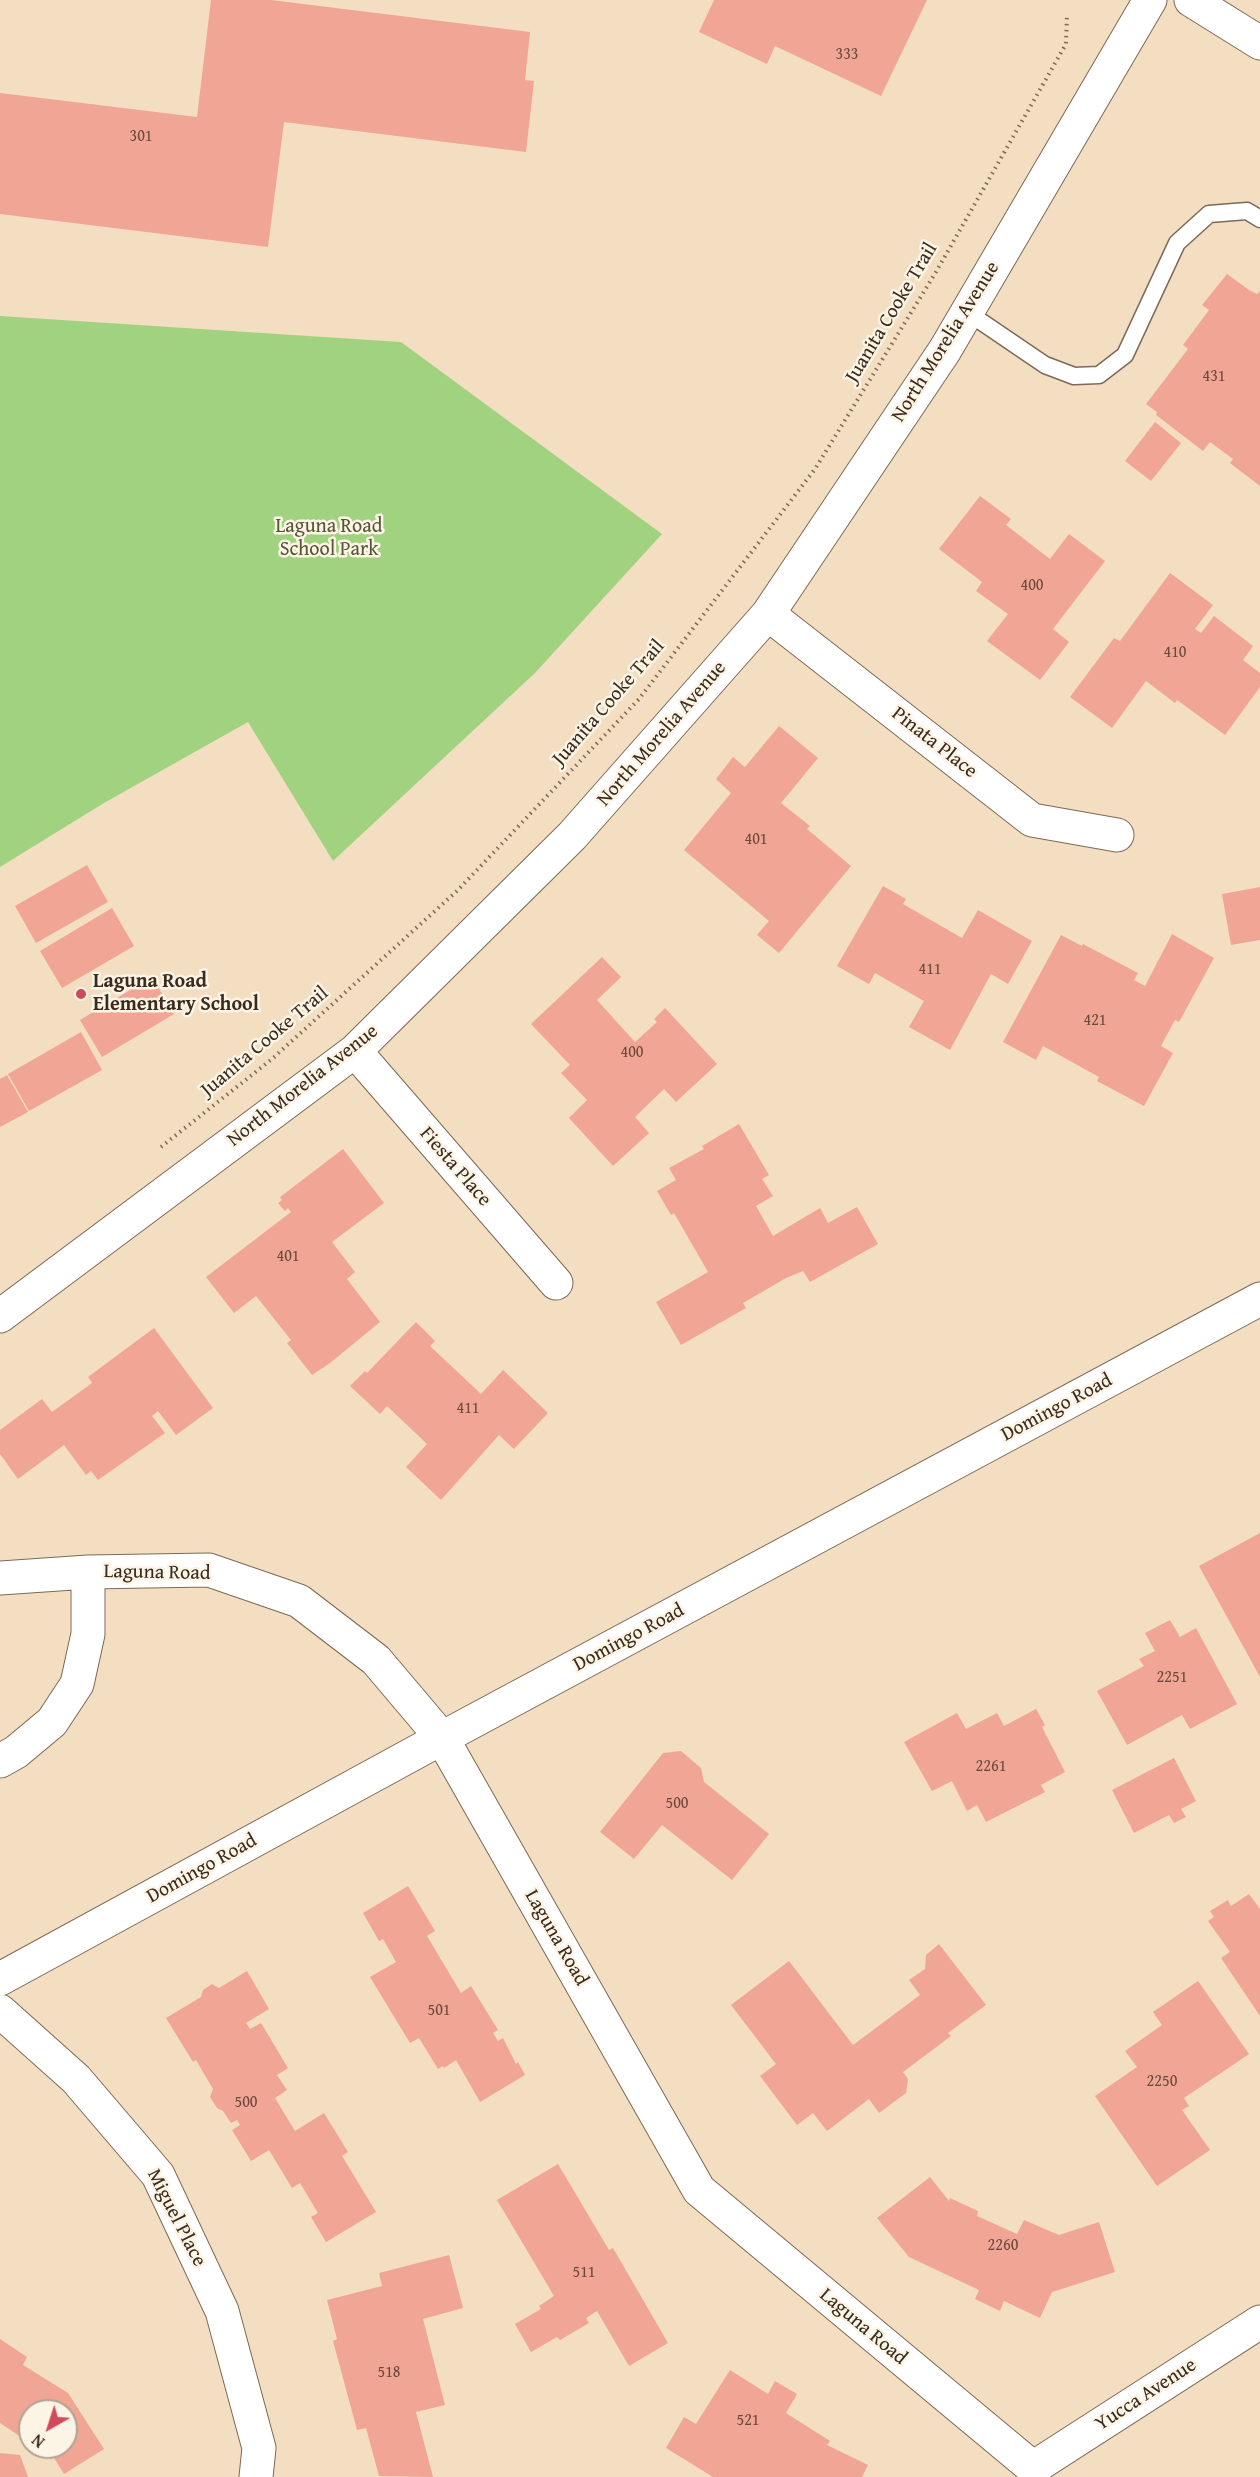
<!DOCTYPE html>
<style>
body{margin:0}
#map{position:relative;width:1260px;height:2477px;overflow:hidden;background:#f4dec1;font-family:"Gentium Book Plus",serif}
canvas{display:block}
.north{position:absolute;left:18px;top:2399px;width:60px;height:60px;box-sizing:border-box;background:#fcf5e5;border:2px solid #afa495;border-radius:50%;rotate:219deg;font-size:16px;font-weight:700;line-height:24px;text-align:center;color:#3b2a1e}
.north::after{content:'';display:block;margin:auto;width:21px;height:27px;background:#d1495b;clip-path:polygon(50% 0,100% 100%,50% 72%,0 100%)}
</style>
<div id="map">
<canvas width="1260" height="2477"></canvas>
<div class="north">N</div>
</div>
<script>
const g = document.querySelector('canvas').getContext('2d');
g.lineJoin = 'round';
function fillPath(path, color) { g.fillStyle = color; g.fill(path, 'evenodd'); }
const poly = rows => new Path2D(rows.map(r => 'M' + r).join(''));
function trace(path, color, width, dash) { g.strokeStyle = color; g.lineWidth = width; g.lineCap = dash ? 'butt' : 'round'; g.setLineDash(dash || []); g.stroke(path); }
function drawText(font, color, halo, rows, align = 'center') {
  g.font = font + ' "Gentium Book Plus",serif'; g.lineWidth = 5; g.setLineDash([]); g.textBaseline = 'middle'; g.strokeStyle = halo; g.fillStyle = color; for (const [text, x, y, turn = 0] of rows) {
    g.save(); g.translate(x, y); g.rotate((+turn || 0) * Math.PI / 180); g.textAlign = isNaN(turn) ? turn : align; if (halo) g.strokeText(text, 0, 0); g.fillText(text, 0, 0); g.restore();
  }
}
fillPath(poly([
 [0,316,401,342,662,534,535,673,333,861,248,722,104,803,0,867]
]), '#a1d280');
fillPath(poly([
 [211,0,271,0,530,32,525,80,534,81,526,152,284,122,268,247,0,214,0,93,197,117],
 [714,0,927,0,881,96,775,46,767,64,699,32],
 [1227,274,1249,290,1257,294,1260,291,1260,486,1230,463,1233,459,1210,442,1203,451,1156,415,1157,412,1146,404,1188,349,1183,345,1209,310,1202,305],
 [1155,422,1181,443,1151,481,1125,461],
 [980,496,1011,519,1006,525,1050,559,1069,534,1105,561,1053,629,1069,642,1040,680,987,641,1008,614,976,591,982,582,939,549],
 [1170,573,1213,605,1195,629,1201,633,1214,616,1253,646,1243,660,1260,673,1260,687,1225,735,1177,700,1175,703,1146,681,1112,728,1070,697,1114,638,1120,641],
 [779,726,818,758,781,803,810,826,807,829,851,866,779,953,757,935,769,921,684,850,731,793,716,779,733,757,745,767],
 [87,865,108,902,36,943,15,906],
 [883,886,906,899,903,904,962,938,978,910,1032,941,1008,984,991,974,950,1050,909,1027,924,1001,875,973,869,984,837,966],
 [1260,887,1260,940,1231,945,1222,894],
 [112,908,134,946,62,988,40,951],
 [1172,934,1214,958,1179,1022,1175,1020,1161,1046,1173,1053,1144,1106,1097,1081,1099,1077,1043,1046,1036,1060,1003,1042,1061,935,1082,946,1083,944,1138,973,1134,980,1145,986],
 [602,957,621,977,597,1000,635,1042,657,1022,654,1019,665,1008,717,1064,676,1102,664,1089,635,1117,649,1133,613,1166,569,1118,587,1100,561,1073,570,1065,531,1024],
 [152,977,174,1014,102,1057,80,1020],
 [81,1032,102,1070,29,1111,8,1074],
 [7,1075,28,1112,0,1127,0,1079],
 [739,1124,769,1175,762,1179,773,1196,756,1206,773,1236,820,1208,828,1223,857,1207,878,1244,810,1282,803,1271,786,1278,743,1303,746,1308,681,1345,656,1302,708,1272,674,1213,671,1215,657,1191,676,1180,669,1168,704,1149,702,1146],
 [343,1149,384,1203,332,1242,355,1272,347,1279,380,1322,330,1363,312,1375,287,1343,291,1340,256,1296,234,1313,206,1277,291,1212,288,1208,285,1211,278,1203,282,1200,280,1197],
 [416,1322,435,1341,430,1346,481,1394,503,1370,548,1413,514,1449,499,1435,441,1500,406,1467,427,1444,387,1406,380,1414,350,1386,365,1371,367,1373],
 [154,1328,213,1408,176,1435,158,1411,152,1416,165,1433,98,1480,91,1471,86,1475,64,1445,18,1479,0,1454,0,1430,42,1399,52,1412,92,1383,88,1377],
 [1260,1533,1260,1677,1199,1566],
 [1170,1620,1180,1637,1196,1628,1237,1704,1190,1729,1182,1715,1127,1745,1097,1691,1144,1666,1139,1659,1155,1651,1145,1633],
 [1036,1709,1045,1725,1042,1727,1065,1772,1041,1785,1045,1792,986,1822,977,1805,967,1811,952,1781,932,1791,904,1742,957,1713,966,1729,997,1713,1004,1726],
 [681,1751,701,1768,704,1782,769,1834,732,1880,662,1825,634,1859,600,1832,663,1753],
 [1174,1758,1196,1801,1181,1809,1186,1817,1174,1823,1169,1815,1134,1833,1112,1790],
 [408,1886,435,1931,427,1936,461,1993,471,1986,498,2030,493,2033,498,2041,503,2038,516,2064,518,2062,525,2075,480,2102,456,2060,444,2068,443,2066,438,2069,419,2038,410,2043,370,1977,396,1962,383,1939,379,1941,363,1913],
 [1249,1894,1260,1909,1260,2016,1221,1958,1230,1952,1208,1921,1214,1917,1210,1911,1228,1900,1231,1906],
 [939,1944,986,2005,948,2033,951,2036,903,2072,908,2079,906,2093,879,2113,869,2099,827,2131,813,2113,797,2125,760,2076,776,2064,731,2005,789,1961,853,2045,920,1995,909,1980,925,1969,926,1955],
 [247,1971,269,2009,246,2023,250,2029,261,2023,288,2068,277,2075,287,2090,275,2098,295,2131,324,2113,348,2152,342,2156,376,2212,326,2242,311,2217,318,2213,300,2183,292,2188,269,2150,251,2161,232,2130,240,2125,237,2120,231,2123,223,2111,217,2108,210,2097,213,2089,196,2060,193,2062,166,2018,201,1997,203,1990,212,1984,219,1988],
 [1198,1981,1249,2054,1184,2098,1189,2106,1182,2110,1210,2150,1157,2186,1095,2096,1137,2067,1125,2051,1162,2025,1153,2012],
 [558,2164,609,2250,613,2248,668,2343,629,2366,597,2311,586,2318,589,2323,560,2340,557,2337,531,2352,515,2324,541,2309,539,2306,554,2296,497,2200],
 [930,2177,949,2201,950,2198,978,2211,977,2216,1017,2234,1024,2220,1059,2235,1099,2222,1115,2272,1052,2292,1040,2318,1004,2301,1000,2311,975,2299,979,2290,909,2257,877,2218],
 [449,2255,463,2308,423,2319,445,2405,416,2412,433,2477,379,2476,366,2428,357,2430,333,2341,337,2339,327,2300,382,2286,379,2273],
 [0,2339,27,2357,23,2365,68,2393,104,2449,64,2474,47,2447,66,2447,66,2411,30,2411,30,2443,0,2423],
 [730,2370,768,2394,775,2381,797,2394,786,2413,830,2441,827,2445,868,2465,862,2477,713,2477,666,2448,684,2417,696,2424],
 [0,2453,20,2455,28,2477,0,2477]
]), '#f1a594');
const lane = poly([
 [967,312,1045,365,1074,376,1099,375,1125,355,1177,243,1209,214,1247,211,1260,219]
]);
const street = poly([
 [768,614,1032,820,1117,835],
 [355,1051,556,1283],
 [0,1316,355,1051,572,836,768,614,945,350,1150,0],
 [0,1578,88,1572,209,1570,299,1601,376,1660,442,1738,699,2190,1033,2468,1034,2477],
 [0,1761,16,1752,52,1722,77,1684,88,1634,88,1572],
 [0,1979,442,1738,1260,1299],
 [0,2011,76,2079,158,2175,222,2311,259,2448,256,2477],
 [1033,2468,1260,2322]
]);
const primary = poly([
 [1191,0,1260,43]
]);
trace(lane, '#7c6957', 19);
trace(street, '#7c6957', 35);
trace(primary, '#7c6957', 35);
trace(poly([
 [161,1147,272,1059,458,890,639,699,815,469,936,272,1066,44,1067,14]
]), '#7c6957', 4, [1.5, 4.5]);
trace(lane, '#fff', 16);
trace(street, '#fff', 33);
trace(primary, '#fff', 33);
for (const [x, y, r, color] of [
 [81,994,6,"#d1495b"]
]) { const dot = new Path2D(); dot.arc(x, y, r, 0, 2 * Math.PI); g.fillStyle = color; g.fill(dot); trace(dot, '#fcf5e5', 2); }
drawText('16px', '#68493c', null, [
 ["333",847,55],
 ["301",141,137],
 ["431",1214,377],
 ["400",1032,586],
 ["410",1175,653],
 ["401",756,840],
 ["411",930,970],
 ["421",1095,1021],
 ["400",632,1053],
 ["401",288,1257],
 ["411",468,1409],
 ["2251",1172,1678],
 ["2261",991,1767],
 ["500",677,1804],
 ["501",439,2011],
 ["2250",1162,2082],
 ["500",246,2103],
 ["2260",1003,2246],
 ["511",584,2273],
 ["518",389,2373],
 ["521",748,2421]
]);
drawText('20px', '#3b2a1e', '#fcf5e5', [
 ["Juanita Cooke Trail",892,313,-59],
 ["North Morelia Avenue",946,342,-58],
 ["Juanita Cooke Trail",609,703,-49],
 ["North Morelia Avenue",662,734,-49],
 ["Pinata Place",934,743,38],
 ["Juanita Cooke Trail",265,1042,-40],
 ["North Morelia Avenue",303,1086,-38],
 ["Fiesta Place",455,1167,49],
 ["Domingo Road",1057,1408,-28],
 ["Laguna Road",157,1573,1],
 ["Domingo Road",629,1638,-28],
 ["Domingo Road",202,1869,-29],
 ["Laguna Road",556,1938,60],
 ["Miguel Place",176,2218,63],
 ["Laguna Road",863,2327,40],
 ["Yucca Avenue",1146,2395,-33]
]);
drawText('20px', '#545436', '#fcf5e5', [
 ["Laguna Road",329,527],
 ["School Park",329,550]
]);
drawText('bold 20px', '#3b2a1e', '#fcf5e5', [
 ["Laguna Road",93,982],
 ["Elementary School",93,1005]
], 'left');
</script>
